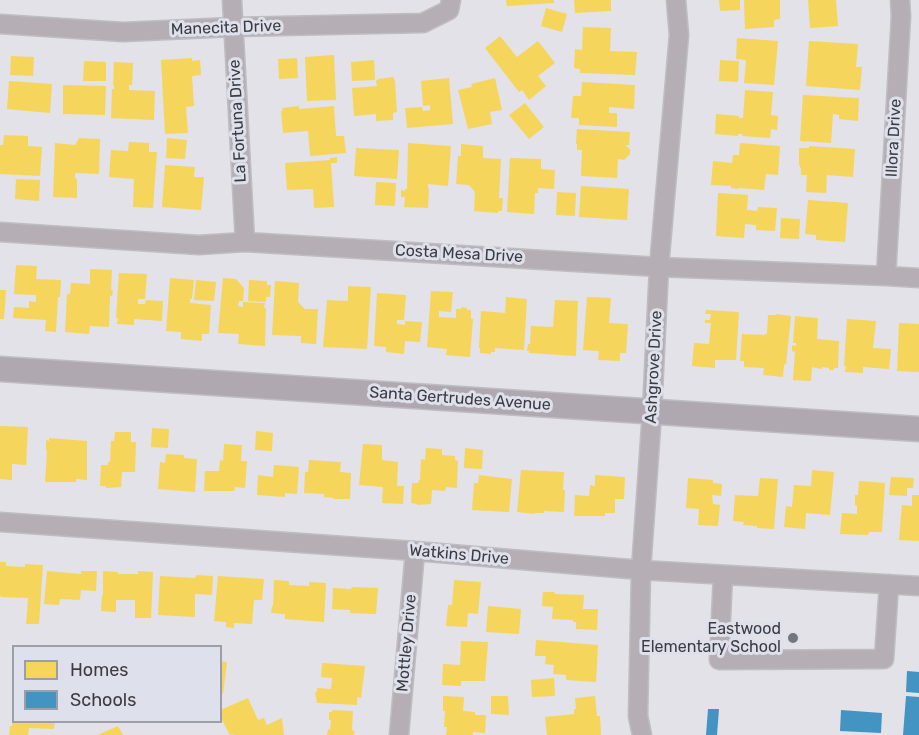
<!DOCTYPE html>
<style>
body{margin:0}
#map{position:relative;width:919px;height:735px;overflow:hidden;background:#e2e2e8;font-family:Rubik,sans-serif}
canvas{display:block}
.legend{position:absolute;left:12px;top:645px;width:210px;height:78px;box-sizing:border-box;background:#dee0ec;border:2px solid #9d9ea7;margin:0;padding:8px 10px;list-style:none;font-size:18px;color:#3b3c40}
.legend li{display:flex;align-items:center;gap:12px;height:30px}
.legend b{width:30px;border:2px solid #9d9ea7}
</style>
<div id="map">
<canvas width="919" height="735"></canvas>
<ul class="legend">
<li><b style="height:16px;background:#f6d55c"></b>Homes</li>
<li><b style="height:16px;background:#4393c3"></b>Schools</li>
</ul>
</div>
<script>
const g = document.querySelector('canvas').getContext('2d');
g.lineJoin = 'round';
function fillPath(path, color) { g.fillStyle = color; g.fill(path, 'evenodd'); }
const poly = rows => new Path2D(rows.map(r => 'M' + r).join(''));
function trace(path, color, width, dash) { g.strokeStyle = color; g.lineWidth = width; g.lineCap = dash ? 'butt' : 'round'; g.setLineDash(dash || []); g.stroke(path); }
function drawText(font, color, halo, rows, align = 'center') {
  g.font = font + ' Rubik,sans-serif'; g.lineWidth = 6; g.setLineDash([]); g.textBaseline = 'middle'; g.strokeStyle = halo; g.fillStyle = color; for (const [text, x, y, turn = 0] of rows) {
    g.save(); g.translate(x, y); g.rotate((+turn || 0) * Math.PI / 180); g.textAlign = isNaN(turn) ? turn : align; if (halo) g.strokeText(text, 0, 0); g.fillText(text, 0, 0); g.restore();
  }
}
fillPath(poly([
 [506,0,554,0,554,3,507,6],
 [574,0,611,0,611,11,575,13],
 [719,0,740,0,740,10,720,11],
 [744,0,780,0,780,19,774,20,774,27,745,29],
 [808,0,836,0,838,26,810,28],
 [546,8,567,14,562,32,541,26],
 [583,27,611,28,610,51,637,52,635,75,580,73,580,69,574,68,575,49,582,50],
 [500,36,517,57,538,41,555,63,538,76,546,86,529,100,522,90,519,92,485,48],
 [737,38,778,41,774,85,744,83,746,60,736,59],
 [809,41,858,44,856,67,862,67,860,90,806,86],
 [334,55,336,100,307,101,305,57],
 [11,56,34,57,33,76,10,75],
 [192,58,192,61,200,60,201,75,192,76,194,106,186,107,188,133,165,134,161,60],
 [297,58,298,78,279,79,278,59],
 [374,60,375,80,352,81,351,62],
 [720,60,739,61,738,82,719,81],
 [84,61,106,62,106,81,83,81],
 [114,62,133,63,132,85,129,85,129,90,155,91,154,120,111,118,112,89,114,89,114,85,113,85],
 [393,77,395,81,397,112,393,113,393,120,376,121,376,114,354,116,352,88,377,86,376,81,378,79],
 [449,78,453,124,407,128,405,108,422,107,423,111,430,110,430,105,423,106,421,81],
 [495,78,502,110,490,112,492,124,468,129,458,90,472,87,471,84],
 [9,81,52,84,50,113,7,109],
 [582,82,635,85,634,109,609,107,609,113,617,113,617,127,579,125,579,118,571,118,573,96,581,96],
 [63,85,106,86,105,115,63,114],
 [745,90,773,92,771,115,778,116,777,130,771,129,770,138,742,136,743,134,738,134,738,136,715,134,716,114,739,116,739,118,743,118],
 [803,95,859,98,858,121,839,119,839,115,833,114,831,143,800,141],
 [525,103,544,127,529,139,509,115],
 [299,106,299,109,334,106,336,136,344,136,346,153,310,156,308,131,283,133,281,111,283,111,282,108],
 [577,129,630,132,629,145,625,145,630,149,630,154,624,160,618,159,617,178,581,176,582,150,577,150,577,144,576,144],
 [4,135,28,136,28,146,42,147,40,176,0,174,0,145,3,145],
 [79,138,100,139,99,174,75,173,75,178,77,179,77,198,53,197,55,143,75,145],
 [167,138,187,140,185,159,166,158],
 [129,142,149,143,149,152,157,152,153,208,133,207,134,179,109,177,111,150,128,151],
 [408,143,451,146,448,186,428,184,428,188,429,188,428,208,404,207,405,197,401,197,401,190,405,191,405,189,407,189],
 [740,143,780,146,778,175,766,174,764,190,739,188,739,189,731,188,731,186,711,185,713,161,732,163,733,155,739,155],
 [461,144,483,146,483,158,501,159,499,198,503,198,502,211,498,211,498,213,474,211,475,192,469,185,456,184,458,156,461,156],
 [809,146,855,149,853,177,827,175,826,193,806,192,807,175,801,175,801,169,799,164,799,148,809,148],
 [356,148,399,150,397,179,354,176],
 [337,157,337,163,331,163,334,207,314,208,313,189,287,190,285,163,330,160,330,158],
 [510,158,541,159,541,169,555,170,554,189,538,188,538,193,535,193,534,214,507,212],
 [165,165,195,167,194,177,204,177,201,210,162,207],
 [16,179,40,180,39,201,15,199],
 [376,182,396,183,395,206,375,205],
 [581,186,629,189,627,220,579,217],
 [557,192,576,193,575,216,556,215],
 [718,193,748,195,747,210,757,211,758,207,777,208,775,231,756,230,756,225,745,224,744,238,716,236],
 [808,200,848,203,845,242,816,240,816,235,805,234],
 [781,218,800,219,799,239,780,238],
 [16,265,37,266,36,279,61,280,60,297,58,297,56,332,45,331,46,320,13,318,14,307,29,308,29,301,36,302,36,295,14,294],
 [90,269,112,270,111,290,113,290,112,296,110,296,109,327,90,326,89,334,65,332,67,294,70,294,71,283,90,284],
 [119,273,147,274,145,299,138,299,138,304,145,304,146,300,163,301,162,321,134,319,134,325,117,324,118,318,116,318],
 [170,278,194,280,192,299,190,299,190,303,211,305,209,334,202,334,202,341,181,339,181,332,166,331],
 [223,278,236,279,244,288,243,301,239,301,238,306,243,307,243,302,265,303,264,308,266,308,265,346,238,344,239,334,218,333],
 [196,280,216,282,214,301,194,300],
 [249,280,267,281,267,285,271,285,270,297,266,297,266,302,248,301],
 [275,281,299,283,298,302,305,309,318,309,316,344,301,343,301,336,272,335],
 [348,286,371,287,367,349,323,347,327,300,348,301],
 [0,290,6,290,4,319,0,319],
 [431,291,453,292,451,312,439,311,439,317,456,318,456,309,461,309,461,307,467,308,467,310,471,310,471,319,473,319,470,357,446,355,447,349,427,347],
 [377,293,406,295,404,320,397,320,397,324,405,325,405,321,422,322,420,342,405,341,404,354,386,352,386,347,374,346],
 [506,297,527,299,524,350,495,348,495,352,491,352,491,354,480,353,480,348,479,348,481,311,505,313],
 [587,297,611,298,609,323,628,324,626,353,620,353,620,361,598,360,599,351,583,350],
 [555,300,578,301,576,356,529,353,529,351,527,351,528,344,530,344,531,326,553,327],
 [706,310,739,312,736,360,715,360,715,368,692,366,694,343,709,344,711,323,705,323,705,320,710,320,711,314,705,314],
 [776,314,791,316,786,365,784,364,783,377,763,375,764,368,744,367,744,361,740,361,742,334,765,335,765,334,767,334,768,315,776,315],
 [795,316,818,318,817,339,839,341,838,368,834,368,834,370,829,370,829,368,822,367,822,369,812,367,811,381,793,380,795,352,792,351,792,345,796,346,796,343,793,343],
 [847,319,876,321,873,348,891,349,889,369,863,367,863,373,845,372,846,366,844,366],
 [899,323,919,324,919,372,897,371],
 [0,426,28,427,26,465,12,464,12,480,0,479],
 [152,428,169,429,168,448,151,447],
 [256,431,273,433,272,451,255,450],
 [115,432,131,432,131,442,136,442,135,472,122,472,121,487,106,488,106,486,100,486,101,465,108,465,108,462,110,462,111,441,114,441],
 [49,438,87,441,87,480,76,479,76,482,45,482,47,451,46,450,46,440,49,441],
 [224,444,242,445,241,461,247,461,245,488,235,487,234,491,204,491,205,471,219,471,220,460,223,461],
 [363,444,382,445,382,460,398,462,397,486,404,486,403,504,382,503,383,487,359,485],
 [426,448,442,449,442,455,455,456,455,460,458,461,457,488,446,487,445,491,432,490,431,504,417,505,417,504,411,503,412,483,418,483,419,480,420,480,421,459,425,460],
 [465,448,483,450,482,469,464,468],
 [166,454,184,455,184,458,197,459,195,492,158,489,160,462,165,463],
 [309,460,341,462,340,472,351,473,350,499,333,499,334,498,324,497,324,494,304,493,305,472,308,472],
 [274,465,299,467,297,494,285,493,285,497,257,495,258,475,273,477],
 [521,470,564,472,563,490,565,490,564,512,544,511,544,513,534,513,534,514,517,512],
 [812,470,834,472,830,515,806,513,805,529,784,527,786,506,792,507,794,485,811,486],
 [479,475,512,479,509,512,472,510,474,483,478,483],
 [595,475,625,477,624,499,615,499,615,513,605,513,605,516,574,516,575,495,589,496,590,485,595,486],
 [891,477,914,478,913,488,907,488,907,496,889,495],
 [688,478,713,480,713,483,722,484,721,496,712,495,713,504,720,505,718,526,698,525,699,509,686,508],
 [760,478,778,479,774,529,757,528,757,526,743,525,744,522,733,521,735,495,758,496],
 [859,481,885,483,882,532,869,532,868,535,840,534,842,513,857,514,857,506,855,505,855,495,858,495],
 [912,495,919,495,919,541,899,540,902,505,912,506],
 [0,562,6,562,6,566,25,567,25,564,43,565,39,624,26,624,28,598,1,597,0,595],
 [47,571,81,574,81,571,97,571,96,591,81,590,80,600,60,599,59,605,44,604],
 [103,571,118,572,118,574,138,574,138,571,153,572,151,618,135,618,135,600,116,600,116,612,101,611,102,595,103,595],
 [196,575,213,576,212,595,195,594,195,617,158,615,160,576,195,578],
 [218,576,264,579,262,600,254,600,252,624,234,623,234,628,226,627,226,622,214,621],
 [274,580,289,581,289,585,309,586,309,582,326,583,324,622,285,619,285,614,271,613,272,606,273,606],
 [454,580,481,582,478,614,468,613,467,627,446,626,448,605,452,605],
 [352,587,378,588,376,614,350,613,350,610,332,609,333,588,351,589],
 [543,592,554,592,555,594,584,595,583,609,598,609,597,630,576,629,576,622,573,622,573,620,552,619,553,607,542,606],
 [488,606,521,609,519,634,486,632],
 [536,640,598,645,596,682,566,680,566,675,553,674,554,665,545,664,546,656,535,656],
 [461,641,488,642,485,681,461,681,461,686,442,685,443,664,460,665],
 [220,661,227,662,223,694,220,694],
 [322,663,365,666,361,698,357,697,357,705,317,703,315,692,317,692,317,688,331,689,332,678,321,677],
 [554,678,555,696,532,697,531,680],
 [443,696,464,697,463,711,475,712,475,715,486,715,485,733,473,732,473,735,446,735,447,727,444,727,445,711,443,711],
 [491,696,508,696,509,715,491,714],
 [595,696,597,716,600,716,601,735,547,735,545,717,574,714,574,709,576,709,575,698],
 [248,698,258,720,264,718,267,725,282,718,284,735,233,735,232,734,230,735,222,720,220,710],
 [332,710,353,711,352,730,355,731,354,735,327,735,328,729,330,730,331,720,329,720,329,712,332,712],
 [13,722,55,722,54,729,29,728,28,735,9,735,10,726,12,726],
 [118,726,123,735,97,735]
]), '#f6d55c');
fillPath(poly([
 [907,671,919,672,919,693,906,692],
 [906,696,919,697,919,735,903,735],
 [708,709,719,709,717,735,706,735],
 [841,710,882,713,881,733,840,731]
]), '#4393c3');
const minor = poly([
 [232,0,245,242],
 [0,24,123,32,233,27,423,23,449,10,451,0],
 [0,232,199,245,245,242,659,267,886,276,919,278],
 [886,276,901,16,900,0],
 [0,522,415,551,641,570,919,586],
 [723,575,719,660,884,659,889,584],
 [399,735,415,551],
 [642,735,638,716,641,570,652,412,659,267,679,35,676,0]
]);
const major = poly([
 [0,369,919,429]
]);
trace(minor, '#bebec2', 21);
trace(major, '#bebec2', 27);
trace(minor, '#b5afb5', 18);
trace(major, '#afa8b0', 24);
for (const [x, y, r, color] of [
 [793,638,6,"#75767b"]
]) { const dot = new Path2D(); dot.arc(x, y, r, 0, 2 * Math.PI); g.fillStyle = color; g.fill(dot); trace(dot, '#dee0ec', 2); }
drawText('16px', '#3b3c40', '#dee0ec', [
 ["Manecita Drive",226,28,-2],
 ["La Fortuna Drive",238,121,-93],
 ["Illora Drive",894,138,-87],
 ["Costa Mesa Drive",459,254,3],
 ["Ashgrove Drive",654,367,-87],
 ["Santa Gertrudes Avenue",460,399,4],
 ["Watkins Drive",459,555,5],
 ["Mottley Drive",407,643,-85]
]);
drawText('16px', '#3b3c40', '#dee0ec', [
 ["Eastwood",781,629],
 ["Elementary School",781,647]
], 'right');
</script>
